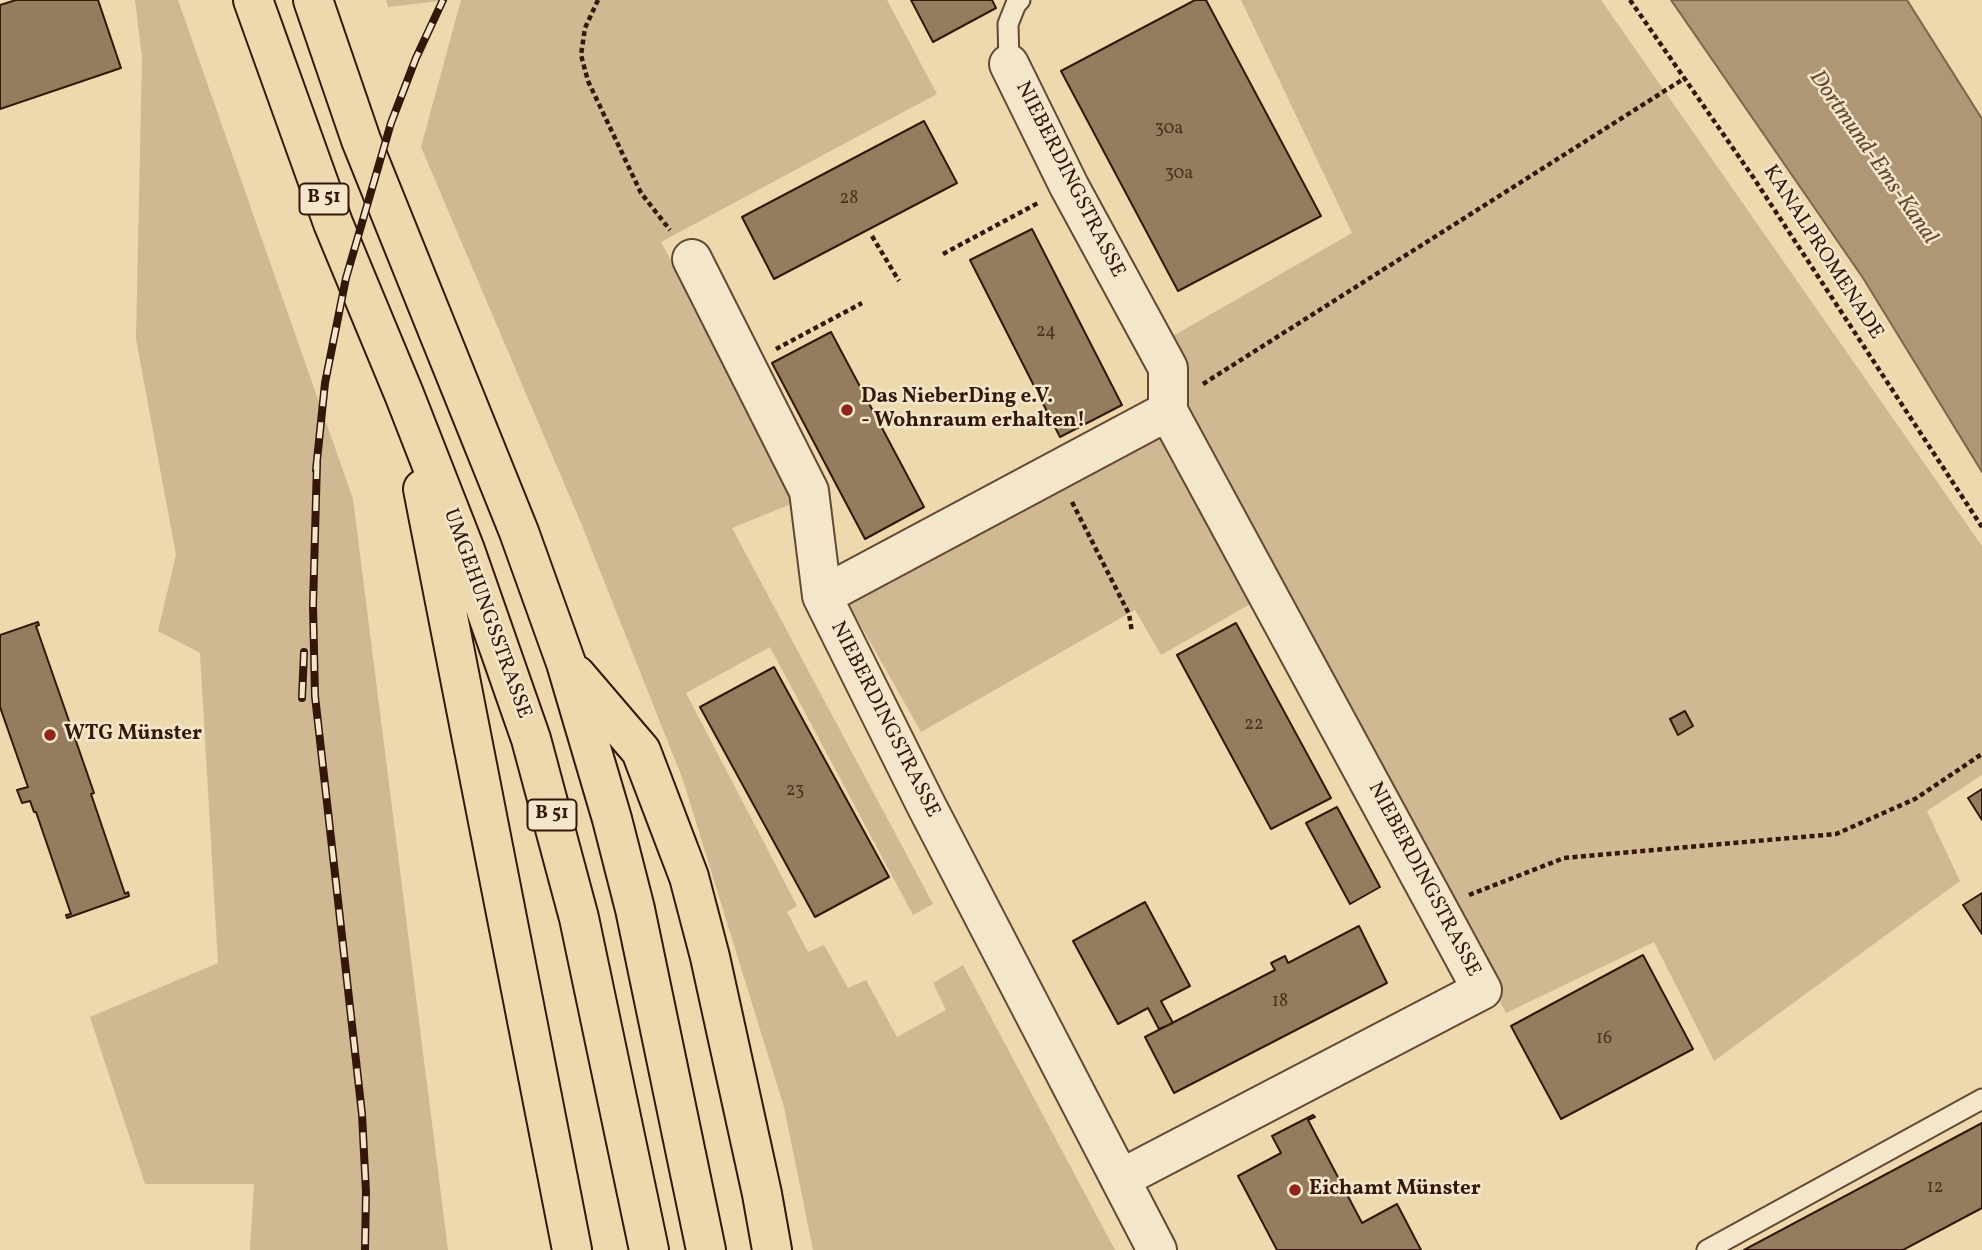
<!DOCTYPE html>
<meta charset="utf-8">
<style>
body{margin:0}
canvas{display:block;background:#eed9ae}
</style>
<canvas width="1982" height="1250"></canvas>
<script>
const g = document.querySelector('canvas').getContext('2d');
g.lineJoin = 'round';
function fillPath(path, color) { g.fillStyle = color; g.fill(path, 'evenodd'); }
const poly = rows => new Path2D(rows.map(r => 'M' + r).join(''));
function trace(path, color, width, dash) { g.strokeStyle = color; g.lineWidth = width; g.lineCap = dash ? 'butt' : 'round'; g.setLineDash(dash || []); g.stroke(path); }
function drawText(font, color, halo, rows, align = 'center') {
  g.font = font + ' Vollkorn,serif'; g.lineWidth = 5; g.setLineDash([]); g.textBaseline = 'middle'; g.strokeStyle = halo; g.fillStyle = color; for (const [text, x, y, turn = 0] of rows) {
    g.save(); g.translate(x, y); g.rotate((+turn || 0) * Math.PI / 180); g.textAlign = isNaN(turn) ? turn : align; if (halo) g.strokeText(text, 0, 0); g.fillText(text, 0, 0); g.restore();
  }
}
fillPath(poly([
 [135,0,178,0,353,499,448,1250,250,1250,254,1184,145,1184,90,1017,218,963,200,653,158,631,176,555,136,339,142,57],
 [386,0,449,0,388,7],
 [461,0,887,0,937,94,661,242,801,500,732,528,933,904,913,915,770,647,686,693,797,906,787,912,808,952,824,945,848,988,866,980,897,1037,946,1010,933,983,963,965,1115,1250,813,1250,784,1107,683,780,581,523,421,147],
 [1241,0,1601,0,1982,546,1982,775,1927,811,1960,881,1714,1061,1654,942,1506,1013,1182,413,1166,340,1352,233],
 [1164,425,1261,598,1161,655,1135,610,921,732,848,603]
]), '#cfb892');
const water = poly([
 [1671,0,1907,0,1982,119,1982,472,1863,278,1671,0]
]);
fillPath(water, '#af9776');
trace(water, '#7e644b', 2);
const building = poly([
 [16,0,98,0,121,68,0,109,0,5,16,0],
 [911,0,992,0,996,8,933,42,911,0],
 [1195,0,1206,0,1321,216,1178,291,1061,71,1195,0],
 [924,121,957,183,774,279,742,217,924,121],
 [1032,229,1122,405,1060,437,970,260,1032,229],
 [831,332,924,507,865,539,772,363,831,332],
 [38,622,39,625,36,626,94,793,91,794,125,894,128,892,129,896,67,918,66,915,71,914,36,812,34,812,30,801,22,803,17,790,28,787,0,707,0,635,38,622],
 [1236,623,1331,798,1271,829,1177,655,1236,623],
 [774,667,889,877,815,917,700,707,774,667],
 [1685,711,1693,726,1678,735,1670,719,1685,711],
 [1982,789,1982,820,1968,798,1982,789],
 [1337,807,1380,887,1350,904,1306,823,1337,807],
 [1982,893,1982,934,1963,905,1982,893],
 [1145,902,1190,986,1161,1001,1173,1023,1159,1029,1148,1008,1118,1024,1073,941,1145,902],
 [1359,926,1387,983,1174,1093,1145,1037,1275,970,1271,963,1285,956,1288,963,1359,926],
 [1643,955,1693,1049,1561,1119,1511,1026,1643,955],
 [1313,1115,1315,1117,1308,1120,1362,1223,1397,1204,1421,1250,1277,1250,1238,1176,1281,1153,1272,1136,1313,1115],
 [1982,1123,1982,1208,1903,1250,1744,1250,1982,1123]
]);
fillPath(building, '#957c5f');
trace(building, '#35170a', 2);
const service = poly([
 [1009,64,1008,24,1016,4,1020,0],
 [1707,1250,1982,1099]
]);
const minor = poly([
 [1009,64,1069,186,1168,368,1168,411],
 [692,259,809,491,822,596,925,803,1157,1250],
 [822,596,1168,411,1482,990,1120,1179]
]);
const trunk = poly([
 [253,0,333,223,404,394,465,550,531,739,579,918,649,1250],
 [313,0,361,140,519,532,566,663,612,819,635,909,706,1250],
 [423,489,572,1250],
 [576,675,641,751,689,877,710,957,762,1194,772,1250]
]);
trace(service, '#634833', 23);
trace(minor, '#634833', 42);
trace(trunk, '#35170a', 42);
trace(poly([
 [598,0,585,28,581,55,588,81,641,193,670,230],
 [1630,0,1753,177,1982,527],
 [872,236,899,281],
 [943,254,1038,203],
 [776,349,862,303],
 [1203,384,1685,78],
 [1072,502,1129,614,1132,632],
 [1469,895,1564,858,1836,834,1915,799,1982,754]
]), '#35170a', 4.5, [5, 3.5]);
trace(service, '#f4e6ca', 19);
trace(minor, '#f4e6ca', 38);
trace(trunk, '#eed9ae', 38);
const rail = poly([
 [317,463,313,606,315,696,362,1114,366,1192,365,1250],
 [316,470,325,383,346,278,391,123,416,58,443,0],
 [302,698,304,652]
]);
trace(rail, '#35170a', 8);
trace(rail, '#f4e6ca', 5, [16]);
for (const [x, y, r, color] of [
 [847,410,7,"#8f2418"],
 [50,735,7,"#8f2418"],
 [1295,1190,7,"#8f2418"]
]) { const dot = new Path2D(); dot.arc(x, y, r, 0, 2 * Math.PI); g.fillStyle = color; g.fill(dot); trace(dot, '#f4e6ca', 2.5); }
drawText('18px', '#4d301f', null, [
 ["30a",1169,130],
 ["30a",1179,175],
 ["28",849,200],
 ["24",1046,333],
 ["22",1254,726],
 ["23",795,792],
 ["18",1280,1003],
 ["16",1604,1040],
 ["12",1935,1189]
]);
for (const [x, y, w] of [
 [324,199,49],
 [552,815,49]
]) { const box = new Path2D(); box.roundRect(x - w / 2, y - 15.5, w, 31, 5); g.fillStyle = '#f4e6ca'; g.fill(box); trace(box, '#35170a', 2); }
drawText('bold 19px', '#35170a', null, [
 ["B 51",324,199],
 ["B 51",552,815]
]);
drawText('21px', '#35170a', '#f4e6ca', [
 ["NIEBERDINGSTRASSE",1069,180,63],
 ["KANALPROMENADE",1822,253,57],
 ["UMGEHUNGSSTRASSE",486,614,70],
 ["NIEBERDINGSTRASSE",884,720,63],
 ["NIEBERDINGSTRASSE",1423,880,62]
]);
drawText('bold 21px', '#35170a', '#f4e6ca', [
 ["Das NieberDing e.V.",861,398],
 ["- Wohnraum erhalten!",861,422],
 ["WTG Münster",64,735],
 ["Eichamt Münster",1309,1190]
], 'left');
drawText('italic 23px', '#664a35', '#f4e6ca', [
 ["Dortmund-Ems-Kanal",1872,158,55]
]);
</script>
